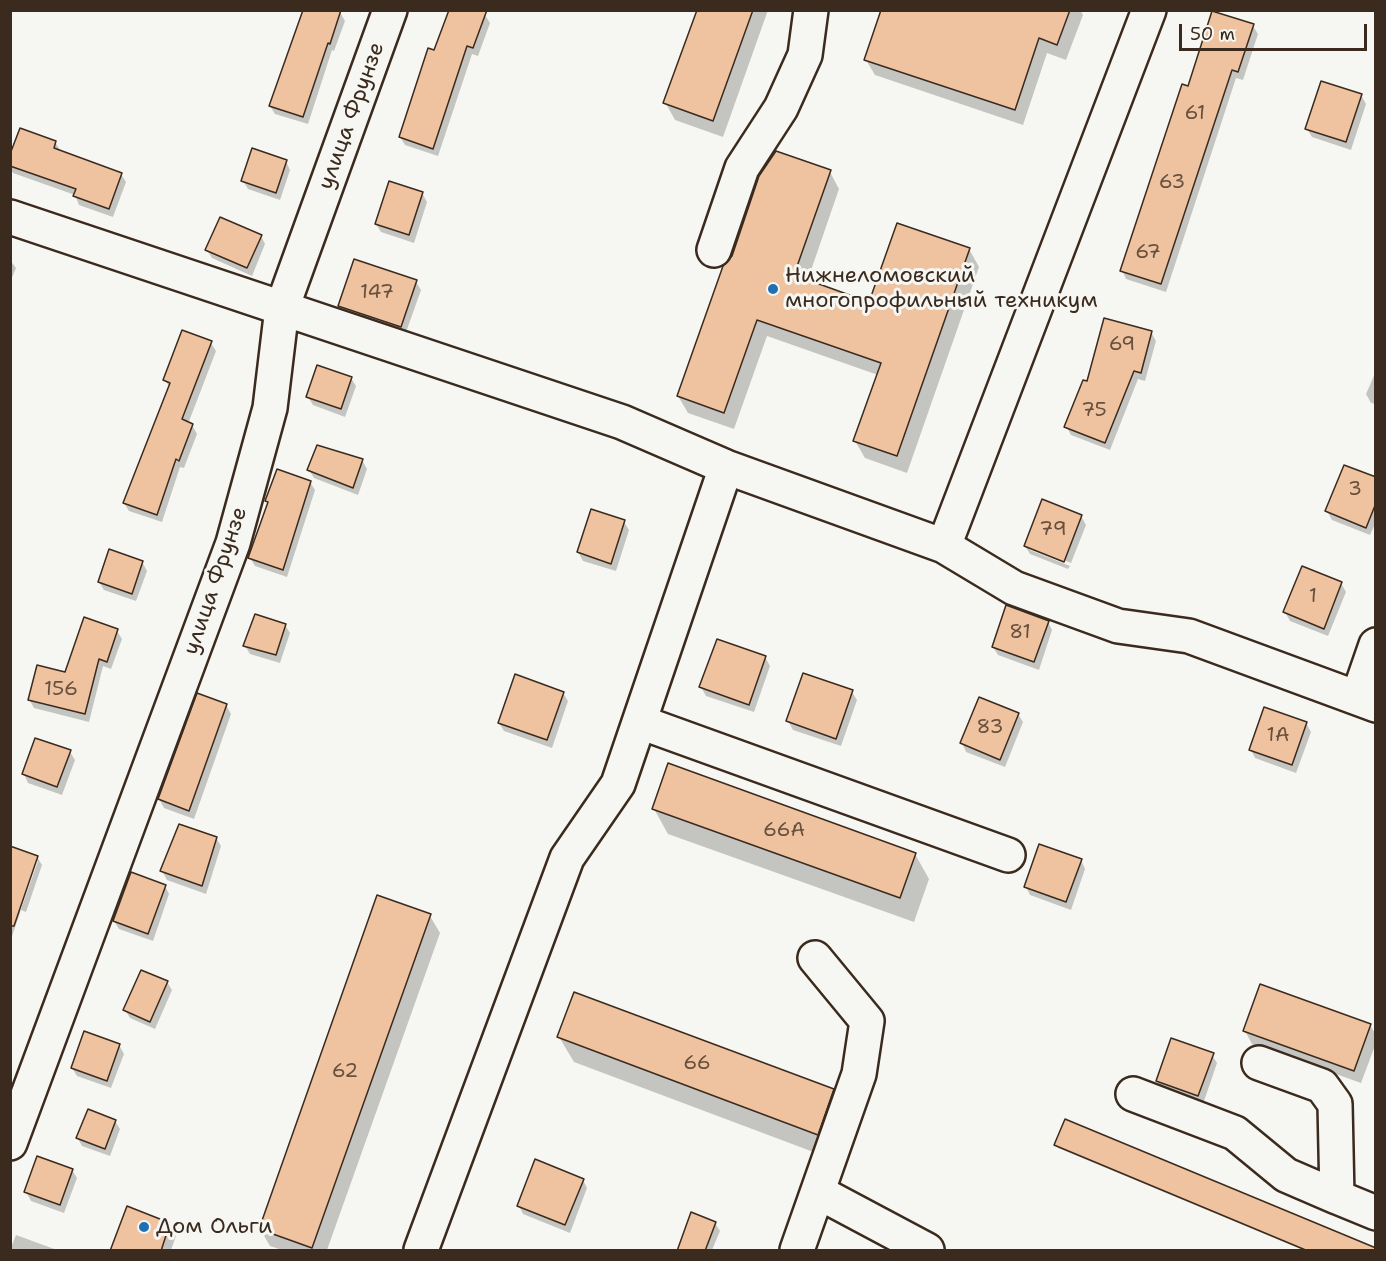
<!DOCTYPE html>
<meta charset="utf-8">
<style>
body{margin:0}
#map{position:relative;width:1386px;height:1261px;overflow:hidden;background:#f6f6f2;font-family:"Shantell Sans",sans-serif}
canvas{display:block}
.frame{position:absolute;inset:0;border:12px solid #3b2a1e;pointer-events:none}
.scale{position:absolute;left:1179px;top:24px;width:188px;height:27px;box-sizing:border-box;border:3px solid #3b2a1e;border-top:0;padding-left:8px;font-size:18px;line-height:21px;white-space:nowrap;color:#3b2a1e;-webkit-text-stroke:4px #f6f6f2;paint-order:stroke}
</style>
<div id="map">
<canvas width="1386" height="1261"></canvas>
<div class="frame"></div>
<div class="scale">50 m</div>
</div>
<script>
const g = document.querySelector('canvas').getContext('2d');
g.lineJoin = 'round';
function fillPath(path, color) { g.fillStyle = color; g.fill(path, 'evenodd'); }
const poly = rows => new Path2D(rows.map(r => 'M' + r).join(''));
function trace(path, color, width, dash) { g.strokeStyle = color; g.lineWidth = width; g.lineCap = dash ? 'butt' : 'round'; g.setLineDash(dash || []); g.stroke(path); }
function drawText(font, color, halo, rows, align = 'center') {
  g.font = font + ' "Shantell Sans",sans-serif'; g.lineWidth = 6; g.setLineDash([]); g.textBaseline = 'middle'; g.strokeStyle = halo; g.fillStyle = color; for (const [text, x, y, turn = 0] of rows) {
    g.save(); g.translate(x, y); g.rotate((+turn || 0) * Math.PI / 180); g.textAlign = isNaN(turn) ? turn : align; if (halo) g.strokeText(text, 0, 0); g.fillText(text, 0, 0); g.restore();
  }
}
fillPath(poly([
 [698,10,768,10,723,137,675,120,665,102],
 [882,10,1080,10,1083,15,1066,60,1047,53,1023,125,875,75,866,60],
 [340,12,345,21,334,51,332,50,308,124,275,114,270,106],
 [485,15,490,23,478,56,472,54,438,156,405,145,400,137,435,52],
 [1253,26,1258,34,1243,80,1236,78,1166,292,1126,279,1122,270],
 [1361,95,1366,104,1351,150,1312,137,1307,129],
 [55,142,60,150,121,174,126,182,113,217,79,205,75,195,13,173,10,168,10,159],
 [286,161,290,170,280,200,248,189,243,181],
 [830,172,839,189,807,282,870,304,969,249,979,267,907,473,865,458,855,441,878,375,767,336,734,429,688,413,678,396],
 [422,193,427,202,414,243,381,232,376,224],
 [261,236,265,244,252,276,212,258,207,250],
 [10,260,16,268,10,282],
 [416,282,421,290,405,335,344,314,339,306],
 [1151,332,1156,341,1145,381,1138,379,1110,450,1071,435,1066,426,1088,383],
 [211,343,216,351,188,424,192,425,197,434,184,468,180,467,162,522,129,511,124,503,170,388,165,380],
 [1376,371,1376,404,1371,403,1366,394],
 [351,378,356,386,345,417,313,405,308,397],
 [362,460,367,469,358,495,314,478,309,470],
 [1376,479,1376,522,1370,535,1332,520,1327,511],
 [310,482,315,490,287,577,255,566,250,558,269,504,267,501],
 [1081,516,1086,525,1071,563,1030,547,1030,550,1070,566,1068,569,1030,554,1025,546],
 [624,522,629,530,616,571,583,561,578,552],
 [142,562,147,571,136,601,104,590,99,582],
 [1341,583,1346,592,1328,636,1290,621,1285,612],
 [1048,622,1052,630,1039,670,998,655,993,647],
 [285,625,290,633,280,663,250,654,245,646],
 [117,631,122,639,111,669,103,666,89,722,34,708,29,699,66,674],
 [765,657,770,666,754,712,706,696,701,687],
 [852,692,857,700,841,746,793,730,788,721],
 [563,693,568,701,552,748,504,731,499,723],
 [226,705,231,714,194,819,164,808,159,799],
 [1018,714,1023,722,1005,767,966,752,962,743],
 [1306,723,1311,732,1296,773,1255,758,1251,750],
 [70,752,75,760,62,795,28,783,24,774],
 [654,809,915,854,929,879,914,922,668,834],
 [216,838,221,846,206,894,167,880,162,871],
 [10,848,37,857,42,865,26,912,21,910,10,942],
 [35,861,38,861,20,912,17,911],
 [1081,860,1085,869,1071,910,1030,895,1026,887],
 [165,886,169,894,153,941,119,929,114,921],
 [430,916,440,933,327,1250,282,1250,270,1246,260,1229],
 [167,982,172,990,155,1029,130,1018,125,1010],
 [1370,1025,1376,1035,1376,1043,1361,1083,1252,1044,1245,1031],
 [559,1037,833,1091,847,1116,832,1159,574,1062],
 [119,1045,124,1054,111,1088,77,1076,72,1068],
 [1212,1055,1217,1063,1203,1104,1162,1090,1157,1081],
 [115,1121,120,1129,110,1156,82,1146,77,1137],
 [1056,1145,1375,1250,1303,1250,1058,1148],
 [72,1170,77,1178,64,1213,31,1201,26,1192],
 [583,1180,587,1188,570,1233,523,1214,519,1206],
 [715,1223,720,1231,712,1250,678,1250],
 [169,1224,176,1236,171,1250,111,1250],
 [16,1235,57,1250,10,1250]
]), '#0003');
const building = poly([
 [303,10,341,10,330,44,328,43,303,117,269,106,303,10],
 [449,10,487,10,473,48,467,46,433,149,399,137,428,48,434,50,449,10],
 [697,10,753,10,713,121,663,103,697,10],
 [881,10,1070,10,1057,45,1039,38,1015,110,864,60,881,10],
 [1212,11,1254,24,1238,72,1232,70,1161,284,1120,271,1182,84,1188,86,1212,11],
 [1321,81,1362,94,1346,142,1305,129,1321,81],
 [20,128,56,141,54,148,122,173,109,209,73,196,76,189,10,166,10,154,20,128],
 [252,148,287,160,276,193,241,181,252,148],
 [776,151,831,170,794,275,869,302,897,223,970,248,897,456,853,441,881,363,757,320,724,413,677,396,723,266,732,256,759,176,776,151],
 [389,181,423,192,409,235,375,224,389,181],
 [220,217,262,235,247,268,205,250,220,217],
 [354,259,417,280,401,327,338,306,354,259],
 [1104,318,1152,331,1141,373,1134,371,1105,443,1064,427,1083,380,1087,381,1104,318],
 [182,330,212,341,182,419,193,424,179,461,176,459,157,515,123,503,170,383,163,380,182,330],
 [317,365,352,377,341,409,306,397,317,365],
 [317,445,363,459,353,488,307,470,317,445],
 [1344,465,1376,477,1376,503,1366,528,1325,511,1344,465],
 [277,469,311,481,283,570,248,558,268,502,265,501,277,469],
 [1042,499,1082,515,1064,562,1024,546,1042,499],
 [591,509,625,520,611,564,577,552,591,509],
 [109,549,143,561,132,594,98,582,109,549],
 [1302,566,1342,582,1324,629,1283,612,1302,566],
 [1006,605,1049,621,1034,662,992,647,1006,605],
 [255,614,286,624,276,655,243,646,255,614],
 [84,617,118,629,107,662,99,659,85,714,28,700,37,665,65,672,84,617],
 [717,639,766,656,749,705,699,687,717,639],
 [803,673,853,690,836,739,786,721,803,673],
 [515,674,564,692,547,740,498,723,515,674],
 [197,693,227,704,189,811,158,799,197,693],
 [979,697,1019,713,1000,760,960,743,979,697],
 [1264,707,1307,722,1292,765,1249,750,1264,707],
 [35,738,71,750,57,787,22,774,35,738],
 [668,763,916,853,900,898,652,809,668,763],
 [179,824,217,837,202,886,160,871,179,824],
 [1039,844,1082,859,1066,902,1024,887,1039,844],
 [10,846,38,856,14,926,10,926,10,846],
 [131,872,166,885,148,934,113,921,131,872],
 [377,895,431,914,312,1248,259,1229,377,895],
 [141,970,168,981,150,1022,123,1010,141,970],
 [1260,984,1371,1024,1354,1071,1243,1031,1260,984],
 [574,992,834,1089,818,1135,557,1037,574,992],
 [84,1031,120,1044,107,1081,71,1068,84,1031],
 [1171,1038,1214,1053,1198,1096,1156,1081,1171,1038],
 [88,1109,116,1120,105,1149,76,1138,88,1109],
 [1065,1119,1376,1248,1376,1251,1308,1251,1054,1145,1065,1119],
 [37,1156,73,1169,60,1205,24,1192,37,1156],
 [535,1159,584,1179,565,1225,517,1206,535,1159],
 [127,1206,170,1223,161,1251,110,1251,127,1206],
 [691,1212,716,1222,705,1251,677,1251,691,1212]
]);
fillPath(building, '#efc39f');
trace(building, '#3b2a1e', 1.5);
const minor = poly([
 [10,217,622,422,726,467,944,546,1014,588,1118,626,1189,636,1376,705],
 [714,250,742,168,781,108,805,55,811,10],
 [944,546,1149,10],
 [1358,697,1376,645],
 [640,722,1008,855],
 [1259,1063,1322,1086,1335,1104,1337,1197,1376,1213],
 [1133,1094,1235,1133,1286,1175,1337,1197],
 [10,1143,233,543,270,408,282,308,390,10],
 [818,1192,927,1250],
 [421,1250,567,858,618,784,726,467],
 [797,1250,859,1074,867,1021,815,958]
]);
trace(minor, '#3b2a1e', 38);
trace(minor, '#f6f6f2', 33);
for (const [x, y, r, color] of [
 [773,289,6,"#1f6fb2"],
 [144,1227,6,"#1f6fb2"]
]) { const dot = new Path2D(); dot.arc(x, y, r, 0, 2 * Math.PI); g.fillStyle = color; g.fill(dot); trace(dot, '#f6f6f2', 2); }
drawText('20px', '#68503e', null, [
 ["61",1195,114],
 ["63",1172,183],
 ["67",1148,253],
 ["147",377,293],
 ["69",1122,345],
 ["75",1094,411],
 ["3",1355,490],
 ["79",1053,530],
 ["1",1313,597],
 ["81",1020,633],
 ["156",61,690],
 ["83",990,728],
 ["1А",1278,736],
 ["66А",784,831],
 ["66",697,1064],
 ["62",345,1072]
]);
drawText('22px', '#3b2a1e', '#f6f6f2', [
 ["улица Фрунзе",352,116,-70],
 ["улица Фрунзе",216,581,-71]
]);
drawText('22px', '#3b2a1e', '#f6f6f2', [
 ["Нижнеломовский",785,276],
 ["многопрофильный техникум",785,301],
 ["Дом Ольги",156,1227]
], 'left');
</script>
